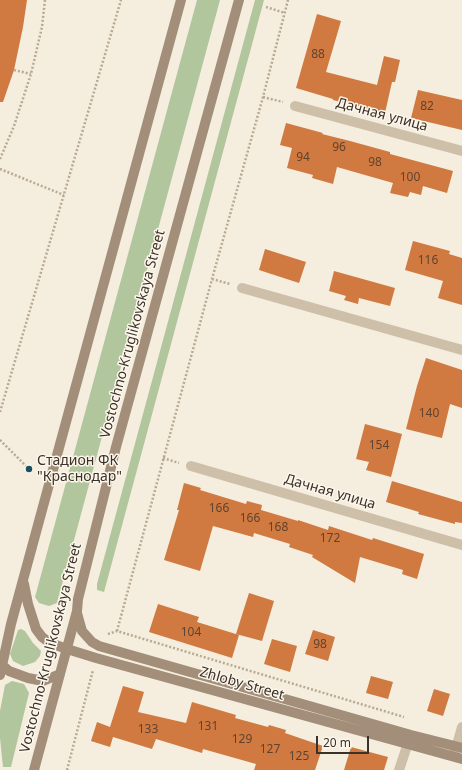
<!DOCTYPE html>
<meta charset="utf-8">
<style>
body{margin:0}
#map{position:relative;width:462px;height:770px;overflow:hidden;background:#f5edde;font-family:"Noto Sans",sans-serif}
canvas{display:block}
.scale{position:absolute;left:316px;top:736px;width:53px;height:18px;box-sizing:border-box;border:2px solid #3b3129;border-top:0;padding-left:5px;font-size:12px;line-height:14px;white-space:nowrap;color:#3b3129;-webkit-text-stroke:3px #fcf6eb;paint-order:stroke}
</style>
<div id="map">
<canvas width="462" height="770"></canvas>
<div class="scale">20 m</div>
</div>
<script>
const g = document.querySelector('canvas').getContext('2d');
g.lineJoin = 'round';
function fillPath(path, color) { g.fillStyle = color; g.fill(path, 'evenodd'); }
const poly = rows => new Path2D(rows.map(r => 'M' + r).join(''));
function trace(path, color, width, dash) { g.strokeStyle = color; g.lineWidth = width; g.lineCap = dash ? 'butt' : 'round'; g.setLineDash(dash || []); g.stroke(path); }
function drawText(font, color, halo, rows, align = 'center') {
  g.font = font + ' "Noto Sans",sans-serif'; g.lineWidth = 3; g.setLineDash([]); g.textBaseline = 'middle'; g.strokeStyle = halo; g.fillStyle = color; for (const [text, x, y, turn = 0] of rows) {
    g.save(); g.translate(x, y); g.rotate((+turn || 0) * Math.PI / 180); g.textAlign = isNaN(turn) ? turn : align; if (halo) g.strokeText(text, 0, 0); g.fillText(text, 0, 0); g.restore();
  }
}
fillPath(poly([
 [197,0,220,0,57,603,49,606,39,603,35,597],
 [255,0,264,0,104,592,97,590,97,584],
 [21,629,25,631,33,643,41,651,40,656,35,662,23,666,13,661,10,654,18,630],
 [12,681,24,684,29,693,11,767,3,767,0,738,0,711,5,685]
]), '#b1c69c');
fillPath(poly([
 [0,0,27,0,23,27,14,70,3,102,0,102],
 [317,14,341,21,326,72,377,85,384,56,400,60,395,82,392,82,385,113,333,100,333,99,296,88],
 [418,90,462,100,462,130,411,118],
 [286,123,323,133,322,134,350,141,390,152,390,154,453,171,447,193,423,186,421,195,410,192,408,197,390,193,393,183,337,167,333,184,312,178,313,175,287,168,292,148,280,145],
 [413,241,450,251,449,254,462,258,462,305,438,298,443,281,405,270],
 [265,249,306,262,299,283,259,270],
 [334,271,395,288,390,306,359,298,358,304,344,300,346,296,329,291],
 [426,358,462,370,462,408,450,404,442,438,406,429,417,386],
 [365,424,402,434,391,477,366,470,369,462,356,459],
 [392,481,462,502,462,523,455,522,455,524,418,514,419,512,386,502],
 [184,483,201,488,200,490,246,504,247,501,262,505,261,510,298,521,298,520,328,530,329,526,372,540,373,538,424,554,417,579,402,574,403,570,360,557,355,583,312,557,313,555,289,547,290,544,254,533,253,537,213,526,200,571,164,560,179,510,177,510],
 [249,593,274,601,262,641,236,634],
 [158,604,199,617,197,622,239,635,232,658,149,632],
 [313,630,335,637,328,661,305,654],
 [272,639,297,646,290,672,264,664],
 [371,676,393,682,388,699,366,693],
 [123,686,144,692,138,712,186,723,192,702,236,715,235,718,268,727,269,725,286,730,285,733,323,746,315,770,254,770,256,764,203,749,202,753,156,739,152,749,113,737,110,747,91,741,97,722,110,727],
 [434,689,450,694,443,716,427,711],
 [351,747,388,757,384,770,344,770]
]), '#d07940');
trace(poly([
 [266,7,285,13],
 [14,70,31,74],
 [263,97,283,102],
 [0,159,14,126,31,74,42,27,45,0],
 [0,169,64,195],
 [212,279,230,284],
 [0,412,121,0],
 [0,440,29,469],
 [163,458,179,463],
 [117,631,212,279,263,97,288,0],
 [108,634,117,631,404,717],
 [67,770,93,670]
]), '#baa992', 2.5, [2, 2]);
trace(poly([
 [295,106,462,151],
 [242,288,462,350],
 [191,466,462,545],
 [454,755,462,727],
 [399,770,410,737]
]), '#cebfa8', 10);
trace(poly([
 [24,584,28,604,36,629,42,637,50,643,67,649,96,658,462,759],
 [77,613,82,631,92,642,99,646,411,735,462,748],
 [2,665,9,671,28,678,43,681,60,674],
 [0,675,11,624,181,0],
 [34,770,77,611,78,599,116,447,239,0]
]), '#a28e79', 10);
for (const [x, y, r, color] of [
 [29,469,4,"#1a5160"]
]) { const dot = new Path2D(); dot.arc(x, y, r, 0, 2 * Math.PI); g.fillStyle = color; g.fill(dot); trace(dot, '#fcf6eb', 1.5); }
drawText('12px', '#60432f', null, [
 ["88",318,55],
 ["82",427,107],
 ["96",339,148],
 ["94",303,158],
 ["98",375,163],
 ["100",410,178],
 ["116",428,261],
 ["140",429,414],
 ["154",379,446],
 ["166",219,509],
 ["166",250,519],
 ["168",278,528],
 ["172",330,539],
 ["104",191,633],
 ["98",320,645],
 ["131",208,727],
 ["133",148,730],
 ["129",242,740],
 ["127",270,750],
 ["125",299,757]
]);
drawText('14px', '#3b3129', '#fcf6eb', [
 ["Дачная улица",382,115,15],
 ["Vostochno-Kruglikovskaya Street",133,334,-75],
 ["Дачная улица",330,492,16],
 ["Vostochno-Kruglikovskaya Street",51,648,-76],
 ["Zhloby Street",242,684,16]
]);
drawText('14px', '#3b3129', '#fcf6eb', [
 ["Стадион ФК",37,461],
 ["\"Краснодар\"",37,477]
], 'left');
</script>
